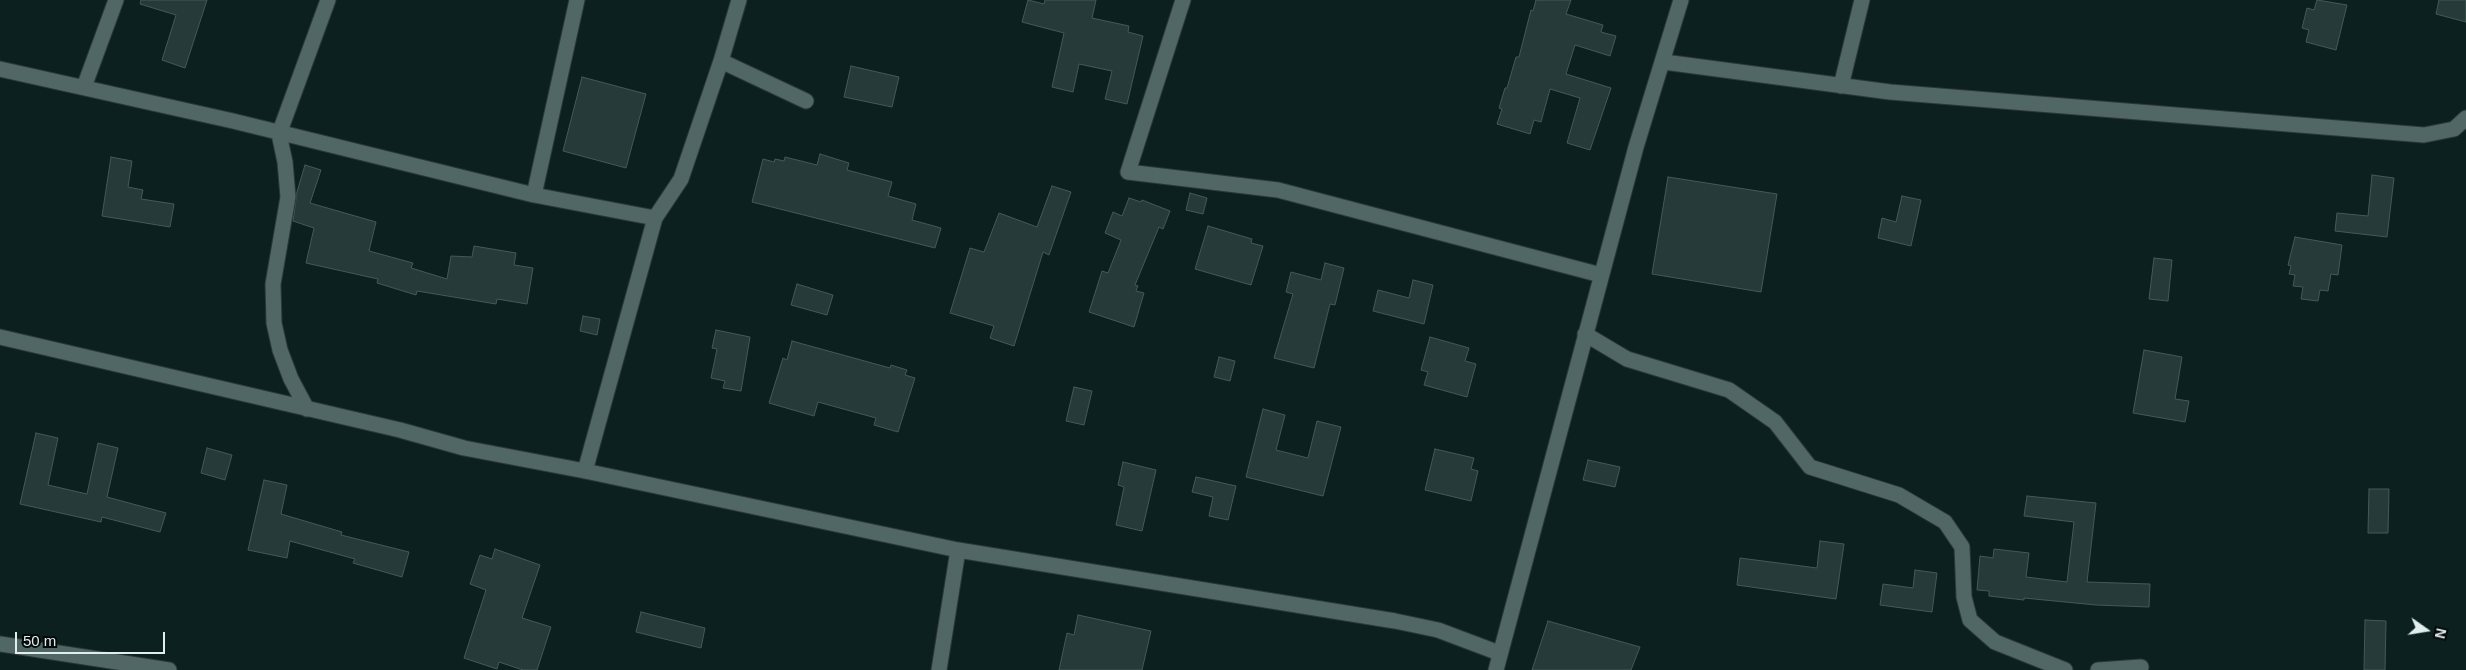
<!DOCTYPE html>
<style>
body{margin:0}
#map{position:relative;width:2466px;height:670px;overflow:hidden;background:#0c211f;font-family:Helvetica,sans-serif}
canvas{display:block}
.north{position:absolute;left:2401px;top:605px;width:50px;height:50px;-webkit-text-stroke:4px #030908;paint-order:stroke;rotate:103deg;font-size:14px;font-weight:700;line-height:20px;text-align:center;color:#e2eeed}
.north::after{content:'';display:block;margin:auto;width:18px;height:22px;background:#e2eeed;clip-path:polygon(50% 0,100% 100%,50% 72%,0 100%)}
.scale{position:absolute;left:15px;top:632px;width:150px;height:22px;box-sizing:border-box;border:2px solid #e2eeed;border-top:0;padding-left:6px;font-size:15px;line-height:18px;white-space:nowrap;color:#e2eeed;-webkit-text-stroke:4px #030908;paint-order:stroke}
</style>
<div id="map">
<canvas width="2466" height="670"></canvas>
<div class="north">N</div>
<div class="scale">50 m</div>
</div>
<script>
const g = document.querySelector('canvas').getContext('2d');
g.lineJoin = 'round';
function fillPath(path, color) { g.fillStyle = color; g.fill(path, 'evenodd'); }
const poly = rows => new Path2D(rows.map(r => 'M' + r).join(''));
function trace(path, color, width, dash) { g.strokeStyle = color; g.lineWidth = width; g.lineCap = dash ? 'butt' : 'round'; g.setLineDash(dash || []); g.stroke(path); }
const building = poly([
 [141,0,207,0,185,68,162,60,176,15,140,4,141,0],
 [1028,0,1044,4,1045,0,1096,0,1092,18,1129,26,1128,32,1143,36,1127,104,1105,99,1112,71,1079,64,1073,92,1052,87,1064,33,1022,22,1028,0],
 [1536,0,1571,0,1566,14,1603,25,1601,32,1616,36,1610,56,1575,45,1566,74,1611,88,1590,150,1567,143,1580,98,1550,89,1541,122,1534,120,1530,134,1497,124,1502,109,1499,108,1505,88,1507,88,1516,57,1519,57,1531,10,1533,11,1536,0],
 [2317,0,2347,5,2336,50,2306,42,2309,30,2302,28,2307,8,2314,10,2317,0],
 [2439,0,2466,0,2466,22,2436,14,2439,0],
 [851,66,899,77,892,107,844,97,851,66],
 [582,77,646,94,626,168,563,151,582,77],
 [820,154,849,163,847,170,892,182,888,196,916,204,912,220,941,228,935,248,752,202,763,159,774,162,775,159,784,161,785,157,817,165,820,154],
 [111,157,132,161,128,187,143,190,141,199,174,204,170,227,102,216,111,157],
 [305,165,321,170,310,203,376,222,369,251,413,263,411,268,447,279,451,256,472,257,474,246,516,253,514,265,533,268,527,304,497,299,496,304,417,291,416,295,377,283,378,279,306,263,314,228,293,221,297,192,305,165],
 [2372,175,2394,178,2387,237,2335,231,2337,213,2368,216,2372,175],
 [1668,177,1777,194,1761,292,1652,274,1668,177],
 [1052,186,1071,192,1049,255,1043,252,1014,346,990,338,994,326,950,313,970,248,984,252,999,213,1037,227,1052,186],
 [1190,193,1207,198,1203,214,1186,210,1190,193],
 [1902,196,1921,200,1911,246,1878,238,1882,218,1896,222,1902,196],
 [1129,198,1141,202,1142,200,1170,211,1163,229,1159,227,1135,285,1138,286,1136,291,1144,293,1134,327,1089,312,1102,271,1108,273,1121,240,1105,233,1113,212,1122,216,1129,198],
 [1208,226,1252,239,1251,243,1263,246,1251,285,1195,269,1208,226],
 [2295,237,2342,245,2338,275,2331,274,2328,291,2320,290,2318,301,2301,299,2303,287,2293,286,2295,275,2289,274,2291,266,2288,265,2295,237],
 [2154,258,2172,260,2168,301,2149,299,2154,258],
 [1325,263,1344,268,1335,305,1330,304,1314,368,1274,358,1293,294,1286,292,1291,272,1321,280,1325,263],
 [1413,280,1433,285,1424,324,1373,311,1378,290,1409,298,1413,280],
 [797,284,833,295,827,315,791,305,797,284],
 [583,316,600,319,597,335,580,331,583,316],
 [716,330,750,337,741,391,723,388,725,381,711,378,717,349,712,348,716,330],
 [1430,337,1469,348,1465,361,1476,364,1467,397,1424,385,1428,372,1421,370,1430,337],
 [792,341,890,368,891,365,907,370,905,375,915,378,898,432,874,425,876,418,818,402,814,416,769,403,783,358,787,360,792,341],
 [2144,350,2182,357,2175,399,2189,401,2185,422,2133,413,2144,350],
 [1219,357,1235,361,1230,381,1214,377,1219,357],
 [1074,387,1092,391,1084,425,1066,421,1074,387],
 [1263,409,1285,415,1276,450,1308,458,1317,421,1341,427,1323,496,1246,477,1263,409],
 [36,433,58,438,48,485,87,494,98,443,118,448,107,497,166,513,160,532,102,517,101,522,20,504,36,433],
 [207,448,232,455,225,480,201,473,207,448],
 [1435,449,1474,458,1471,469,1478,471,1471,501,1425,490,1435,449],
 [1588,460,1620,467,1615,487,1583,480,1588,460],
 [1123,462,1156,470,1142,531,1116,525,1124,487,1118,485,1123,462],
 [1196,477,1236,486,1228,520,1209,516,1213,497,1192,492,1196,477],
 [264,480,287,485,281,514,342,532,341,535,409,552,402,577,353,563,355,559,290,541,287,558,248,550,264,480],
 [2369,489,2389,489,2388,533,2368,533,2369,489],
 [2027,496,2096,503,2087,582,2150,584,2149,607,2096,605,2024,598,2024,600,1989,596,1989,591,1977,590,1980,556,1993,558,1994,549,2029,553,2026,577,2067,582,2074,522,2024,516,2027,496],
 [1820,541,1844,544,1836,599,1737,585,1740,558,1817,568,1820,541],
 [495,549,540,565,522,618,551,627,537,670,523,670,499,662,497,669,464,658,486,590,470,584,480,555,492,559,495,549],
 [1915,570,1937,573,1932,612,1880,605,1883,584,1913,588,1915,570],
 [641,612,705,628,701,648,636,632,641,612],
 [1078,615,1151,631,1142,670,1059,670,1067,633,1074,635,1078,615],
 [2365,620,2386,621,2385,670,2364,670,2365,620],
 [1548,621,1640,647,1631,670,1532,670,1548,621]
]);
fillPath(building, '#263b39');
trace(building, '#435a57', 1);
const street = poly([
 [1183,0,1128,172,1278,190,1601,275],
 [721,61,806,101],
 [1664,62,1890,92,2424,135,2454,129,2466,118],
 [0,69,233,121,534,195,655,218],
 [1841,86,1862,0],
 [84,87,116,0],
 [534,195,577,0],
 [1585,334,1627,359,1729,390,1775,422,1810,467,1899,495,1945,522,1962,547,1964,597,1970,620,1995,642,2065,670],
 [0,337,400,430,464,448,585,471,958,550,1395,621,1438,630,1499,653],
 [307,409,291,379,280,350,274,323,273,284,288,197,285,162,279,134,328,0],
 [585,471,655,218,681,179,721,61,739,0],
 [0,644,169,670],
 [939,670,958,550],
 [1496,670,1636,147,1681,0],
 [2098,670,2141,667]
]);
trace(street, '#2d3837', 17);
trace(street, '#516765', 15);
</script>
